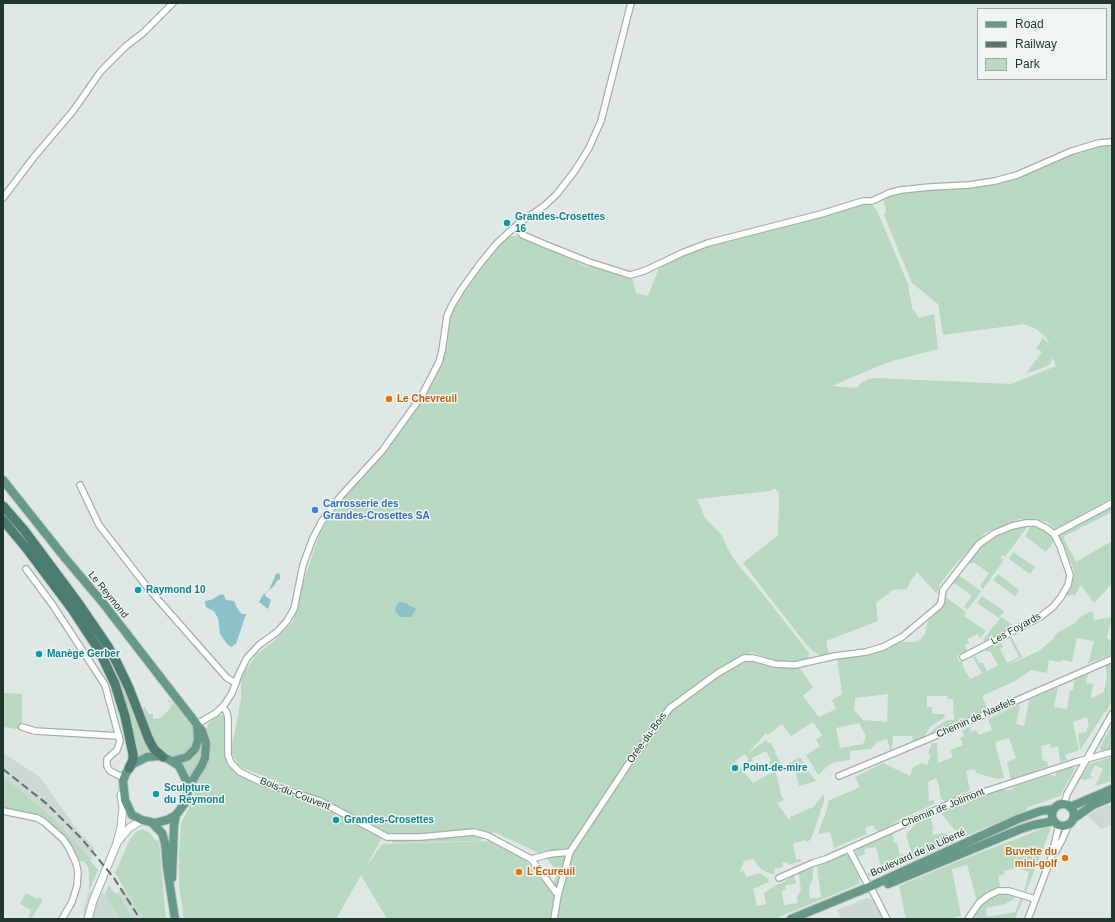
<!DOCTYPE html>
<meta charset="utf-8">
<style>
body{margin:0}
#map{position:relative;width:1115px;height:922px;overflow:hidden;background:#dfe8e4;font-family:Arial,sans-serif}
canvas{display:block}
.frame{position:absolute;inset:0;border:4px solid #223630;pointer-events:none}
.legend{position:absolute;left:977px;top:8px;width:130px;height:72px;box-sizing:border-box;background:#eef5f2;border:1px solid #9ca9a4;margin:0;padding:5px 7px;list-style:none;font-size:12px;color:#223630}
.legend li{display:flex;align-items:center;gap:8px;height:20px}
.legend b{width:20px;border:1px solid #9ca9a4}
</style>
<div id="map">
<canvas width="1115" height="922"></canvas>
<div class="frame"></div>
<ul class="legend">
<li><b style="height:5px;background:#67998b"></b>Road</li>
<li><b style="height:5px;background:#5c726b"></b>Railway</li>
<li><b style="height:11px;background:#b9d8c1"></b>Park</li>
</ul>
</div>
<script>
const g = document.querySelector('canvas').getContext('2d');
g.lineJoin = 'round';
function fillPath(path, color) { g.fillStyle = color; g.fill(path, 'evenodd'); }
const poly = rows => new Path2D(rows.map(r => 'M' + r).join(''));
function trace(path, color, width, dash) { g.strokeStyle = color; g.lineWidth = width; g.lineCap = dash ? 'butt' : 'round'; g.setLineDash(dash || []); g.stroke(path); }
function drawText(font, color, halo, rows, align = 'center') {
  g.font = font + ' Arial,sans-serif'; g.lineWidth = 3; g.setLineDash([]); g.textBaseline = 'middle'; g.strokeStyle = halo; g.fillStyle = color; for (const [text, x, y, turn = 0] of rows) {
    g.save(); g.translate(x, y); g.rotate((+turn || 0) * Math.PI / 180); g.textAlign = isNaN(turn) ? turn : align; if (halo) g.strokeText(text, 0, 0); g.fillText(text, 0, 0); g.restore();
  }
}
fillPath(poly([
 [3,753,40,777,78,831,95,848,91,859,52,817,3,776],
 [1112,804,1112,825,1101,829,1088,816,1096,810],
 [124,888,139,912,143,919,132,919,117,893],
 [89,891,105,894,121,919,83,919,84,906],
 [867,898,874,900,883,919,841,919,837,910]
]), '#cdd8d3');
fillPath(poly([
 [1103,145,1112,145,1112,498,1055,529,1047,522,1038,520,1019,519,985,533,955,565,940,584,937,594,917,572,910,582,907,589,893,590,876,603,878,621,826,641,829,655,821,656,813,651,805,643,743,563,778,535,779,493,775,488,770,491,697,499,705,518,721,534,729,551,739,566,759,589,809,653,808,659,805,661,788,663,775,661,751,652,750,654,742,657,719,674,741,662,751,660,778,667,799,667,813,687,803,696,819,717,836,709,832,700,842,694,837,658,875,652,898,642,915,642,920,640,925,634,928,621,943,607,944,603,944,596,966,612,964,616,986,631,980,638,978,634,967,639,969,643,965,645,967,652,957,655,959,662,962,661,963,667,970,679,982,673,973,658,975,656,979,663,983,663,987,671,998,665,990,651,987,652,986,650,1001,642,1003,647,1000,649,1007,663,1019,657,1009,637,1011,636,1022,657,1006,666,1039,651,1052,640,1057,633,1075,623,1079,618,1089,612,1093,612,1094,620,1112,617,1107,639,1112,640,1112,654,1087,664,1089,661,1094,641,1077,638,1072,662,1062,660,1061,662,1049,660,1047,673,1031,670,1015,681,982,696,988,710,930,736,930,733,935,728,947,720,954,720,953,699,948,699,947,696,927,696,927,707,932,707,932,714,945,714,944,718,931,726,924,737,913,743,912,736,893,736,892,749,890,750,887,739,877,742,871,749,850,751,850,760,835,762,829,765,818,775,806,755,820,746,816,740,822,735,813,722,791,736,782,724,768,735,766,733,748,753,766,740,768,743,770,742,776,752,775,753,781,764,773,768,769,762,771,760,766,751,752,758,753,761,750,762,752,766,746,763,748,758,744,754,735,761,753,783,800,757,809,772,816,781,799,786,795,769,776,773,782,798,785,800,777,803,789,820,790,817,813,807,824,794,824,801,812,837,808,842,804,840,793,844,796,860,801,859,801,861,789,865,788,862,782,863,783,867,774,869,775,874,773,874,766,872,761,869,755,862,754,859,744,861,740,872,744,871,746,877,761,873,768,879,769,882,753,889,757,906,766,904,764,893,776,885,784,882,793,875,796,881,795,884,785,885,786,890,782,891,782,894,784,905,798,903,797,897,801,890,799,873,813,868,813,878,809,887,810,899,821,897,817,866,843,855,848,855,857,873,860,881,859,884,774,919,387,919,361,875,336,919,184,919,179,886,179,854,181,823,189,808,194,796,194,787,197,780,207,766,209,758,210,744,207,730,208,724,220,715,223,715,226,719,225,757,234,772,319,805,377,833,320,798,240,767,230,750,234,736,241,698,241,677,256,655,273,642,293,622,304,580,320,532,343,496,382,456,419,404,445,354,446,331,451,312,473,277,502,242,509,236,516,236,526,238,587,267,595,266,632,278,636,293,648,296,659,268,708,245,865,204,872,204,878,213,908,284,912,308,919,318,934,314,938,349,896,360,876,367,832,386,857,388,861,383,868,379,875,378,1011,384,1056,366,1053,358,1049,365,1035,371,1026,373,1042,352,1036,348,1043,338,1050,345,1045,336,1036,329,1024,324,943,335,938,304,912,283,884,215,886,212,883,197,895,192,982,185,1068,154],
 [888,694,887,722,863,720,854,710,855,698],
 [859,723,866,736,863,744,840,748,836,728],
 [494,832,545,856,558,873,550,891,523,857,493,841,382,844,365,868,383,836,394,843,480,841],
 [1112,506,1112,512,1063,537,1076,562,1112,541,1112,584,1094,603,1081,585,1074,597,1073,594,1068,596,1066,593,1071,585,1074,573,1072,565,1058,536],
 [1026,525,1027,527,1005,557,1002,555,1001,558,1004,560,983,589,980,586,989,573,973,562,971,564,969,562,981,546,988,540,1007,530],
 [1031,526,1038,527,1047,531,1054,541,1046,552,1025,536],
 [1013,552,1035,567,1030,574,1009,559],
 [998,574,1019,590,1015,596,993,580],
 [958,575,981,591,968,609,964,607,972,596,953,582],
 [982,596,1004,611,999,618,977,603],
 [1001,617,1013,625,1013,627,985,643,983,640],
 [103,646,121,680,152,754,138,758,131,722,101,647],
 [1112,662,1112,701,1106,712,1103,713,1103,715,1080,750,1078,733,1087,732,1087,728,1089,727,1087,717,1073,722,1079,750,1065,755,1067,760,1060,762,1058,746,1051,748,1050,744,1041,746,1043,761,1047,761,1048,766,1035,771,1034,773,1011,781,1007,762,1016,758,1009,738,995,742,1004,778,998,779,976,773,975,769,966,771,970,790,946,801,941,799,939,786,936,778,928,782,929,801,934,800,934,804,899,820,888,827,879,831,875,829,873,825,865,828,867,834,834,848,830,832,818,834,828,806,828,801,860,787,855,777,883,763,910,776,913,767,922,763,927,765,931,755,928,753,932,743,937,743,938,763,953,757,950,750,963,745,960,738,964,736,962,731,969,727,971,732,976,730,979,735,992,730,988,719,1018,705,1020,706,1016,724,1024,726,1029,700,1058,687,1054,707,1067,709,1070,690,1073,690,1075,679,1088,674,1086,683,1093,684,1091,696,1092,698,1104,692,1107,675,1105,665],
 [3,693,22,694,22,727,17,729,3,727],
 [167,699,181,709,189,720,194,729,196,741,191,752,175,757,164,752,156,744,151,734,143,707,145,707,149,714,153,714,153,719,160,718,169,710,172,703,168,702],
 [1112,725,1112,748,1101,751,1100,747],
 [201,734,204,740,203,759,190,778,180,763,190,760,196,755,199,750],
 [1112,757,1112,781,1095,786,1103,769,1095,765,1090,775,1093,777,1092,778,1085,780,1080,779,1089,764],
 [1072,767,1075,769,1060,796,1029,807,1023,812,963,837,954,829,940,812,983,794,1001,790,1011,790,1015,786,1050,775,1055,776,1056,773],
 [3,776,52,817,91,859,90,860,98,870,89,891,89,873,88,866,83,861,79,861,72,845,59,831,40,816,3,808],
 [930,817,934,829,932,829,933,835,944,833,951,837,954,842,874,877,868,876,867,873,879,871,881,868,876,847,864,849,865,854,857,857,856,852,858,848,893,833,894,843,897,843,900,855,911,852,906,834,917,823],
 [1047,827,1050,828,1050,830,1026,892,1024,892,1029,872,1017,868,1004,871,1005,874,998,876,1000,885,999,889,986,893,977,901,967,865,952,869,961,916,952,918,952,919,906,919,899,886,961,860],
 [143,829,149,832,156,841,158,840,159,842,166,919,143,919,115,873,130,839,137,831],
 [109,885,115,894,117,893,120,897,132,919,121,919,105,894],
 [26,893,37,899,38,897,43,900,31,919,28,919,31,910,20,904],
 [1010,893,1015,895,1014,899,1011,901,1005,904,986,908,987,917,1015,912,1021,898,1024,897,1015,919,975,919,974,916,975,913,981,904,989,897,998,894]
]), '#b9d8c1');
fillPath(poly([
 [279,573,280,575,280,579,277,581,274,586,265,594,265,596,271,600,268,609,259,602,263,595,269,590,276,574],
 [221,594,224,595,226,600,234,601,238,610,242,614,246,614,236,644,231,647,227,644,220,634,218,618,216,615,214,611,206,607,205,603,205,601,211,600],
 [399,602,405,603,416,609,411,617,400,617,395,611,396,606]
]), '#8bc1c8');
const minor = poly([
 [3,198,34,157,73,111,101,71,126,46,143,33,173,3],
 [515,227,523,235,544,244,589,262,630,275,644,271,682,253,708,243,821,214,863,201,872,201,889,193,901,190,930,187,969,185,995,181,1017,175,1072,151,1099,143,1112,142],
 [80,485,99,525,147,587,227,678,236,683],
 [1054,534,1112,503],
 [26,569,52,604,105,685,120,741,117,750,107,759,107,766,110,771,124,778],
 [223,707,227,713,228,719,228,755,231,763,240,772,261,782,320,801,387,837,421,837,474,832,488,836,531,859,558,895],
 [197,724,216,713,225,704,232,693,239,674,247,658,259,645,277,632,287,621,294,609,303,565,313,538,322,521,340,497,382,451,421,397,439,362,442,351,447,316,452,305,461,290,479,265,497,243,519,223,544,206,556,195,574,172,589,148,601,121,631,3],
 [22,727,35,731,119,736],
 [839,776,928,739,1112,659],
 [1064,805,1067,794,1112,714],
 [3,811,37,818,44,822,63,839,69,848,76,863,78,872,77,886,72,902,62,919],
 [849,849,869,887],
 [1055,853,1063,838,1069,824],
 [531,859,550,854,570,852],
 [779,878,813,863,826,859,956,801,1076,762,1112,752],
 [872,890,887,919],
 [554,919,558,895,570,852,633,757,670,708,718,673,744,658,753,658,775,664,795,665,835,656,866,652,883,647,902,637,939,606,941,603,943,590,979,544,995,533,1012,526,1026,523,1036,523,1046,528,1054,534,1060,546,1070,575,1068,585,1061,597,1053,607,1040,617,963,657],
 [968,919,979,903,988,896,998,891,1009,891,1035,899],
 [1028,919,1051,858,1059,825]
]);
const secondary = poly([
 [119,840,129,828,142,820],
 [88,919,93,901,117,843,121,827,123,808,121,795]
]);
const primary = poly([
 [3,480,65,558,103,603,202,731,206,743,205,758,202,765,188,788],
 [159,756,168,759,179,766,186,780,188,791,185,803,176,815,167,820,155,823,142,820,132,815,125,800,123,781,126,773,133,764,147,757,159,756],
 [173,761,187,757,195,749,198,740,197,725],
 '1052 815a11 11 0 1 1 22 0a11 11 0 1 1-22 0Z',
 [1070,807,1112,789],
 [1073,819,1093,805,1112,797],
 [151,822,162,833,165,843,167,867,175,919],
 [172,878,174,825,176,815],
 [888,884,1021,829,1033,825,1054,821],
 [791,919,869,887,1018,819,1041,811,1054,809]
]);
const trunk = poly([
 [3,506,24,530,79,604,107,645,116,661,129,688,149,740,154,749,163,757],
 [3,520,27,549,72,609,99,650,115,684,125,716,133,754,133,760,129,768]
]);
trace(minor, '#a3afaa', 8);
trace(secondary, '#9fb3ab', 9);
trace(primary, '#bdc3c1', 10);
trace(trunk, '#bdc3c1', 11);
trace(minor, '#fff', 5.5);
trace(secondary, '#fff', 7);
trace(primary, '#67998b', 8);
trace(trunk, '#4c7c70', 9);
trace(poly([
 [3,769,47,804,82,839,114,878,140,919]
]), '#5c726b', 2, [8, 4]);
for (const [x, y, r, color] of [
 [507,223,4,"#0f9aa8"],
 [389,399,4,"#e8710a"],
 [315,510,4,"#3f7fe0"],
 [138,590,4,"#0f9aa8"],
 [39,654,4,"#0f9aa8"],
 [735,768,4,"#0f9aa8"],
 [156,794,4,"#0f9aa8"],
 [336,820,4,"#0f9aa8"],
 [1065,858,4,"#e8710a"],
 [519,872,4,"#e8710a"]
]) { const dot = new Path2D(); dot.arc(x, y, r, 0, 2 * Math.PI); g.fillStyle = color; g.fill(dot); trace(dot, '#eef5f2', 1.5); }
drawText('bold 10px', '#0d838f', '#eef5f2', [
 ["Grandes-Crosettes",515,217],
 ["16",515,229],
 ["Raymond 10",146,590],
 ["Manège Gerber",47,654],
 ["Point-de-mire",743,768],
 ["Sculpture",164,788],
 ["du Reymond",164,800],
 ["Grandes-Crosettes",344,820]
], 'left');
drawText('bold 10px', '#c56008', '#eef5f2', [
 ["Le Chevreuil",397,399],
 ["Buvette du",1057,852,"right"],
 ["mini-golf",1057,864,"right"],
 ["L'Écureuil",527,872]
], 'left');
drawText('bold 10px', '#366cbe', '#eef5f2', [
 ["Carrosserie des",323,504],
 ["Grandes-Crosettes SA",323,516]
], 'left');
drawText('10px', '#223630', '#eef5f2', [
 ["Le Reymond",108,595,51],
 ["Les Foyards",1016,629,-29],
 ["Chemin de Naefels",976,718,-24],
 ["Orée-du-Bois",647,738,-54],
 ["Bois-du-Couvent",295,794,21],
 ["Chemin de Jolimont",943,808,-22],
 ["Boulevard de la Liberté",918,853,-24]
]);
</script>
